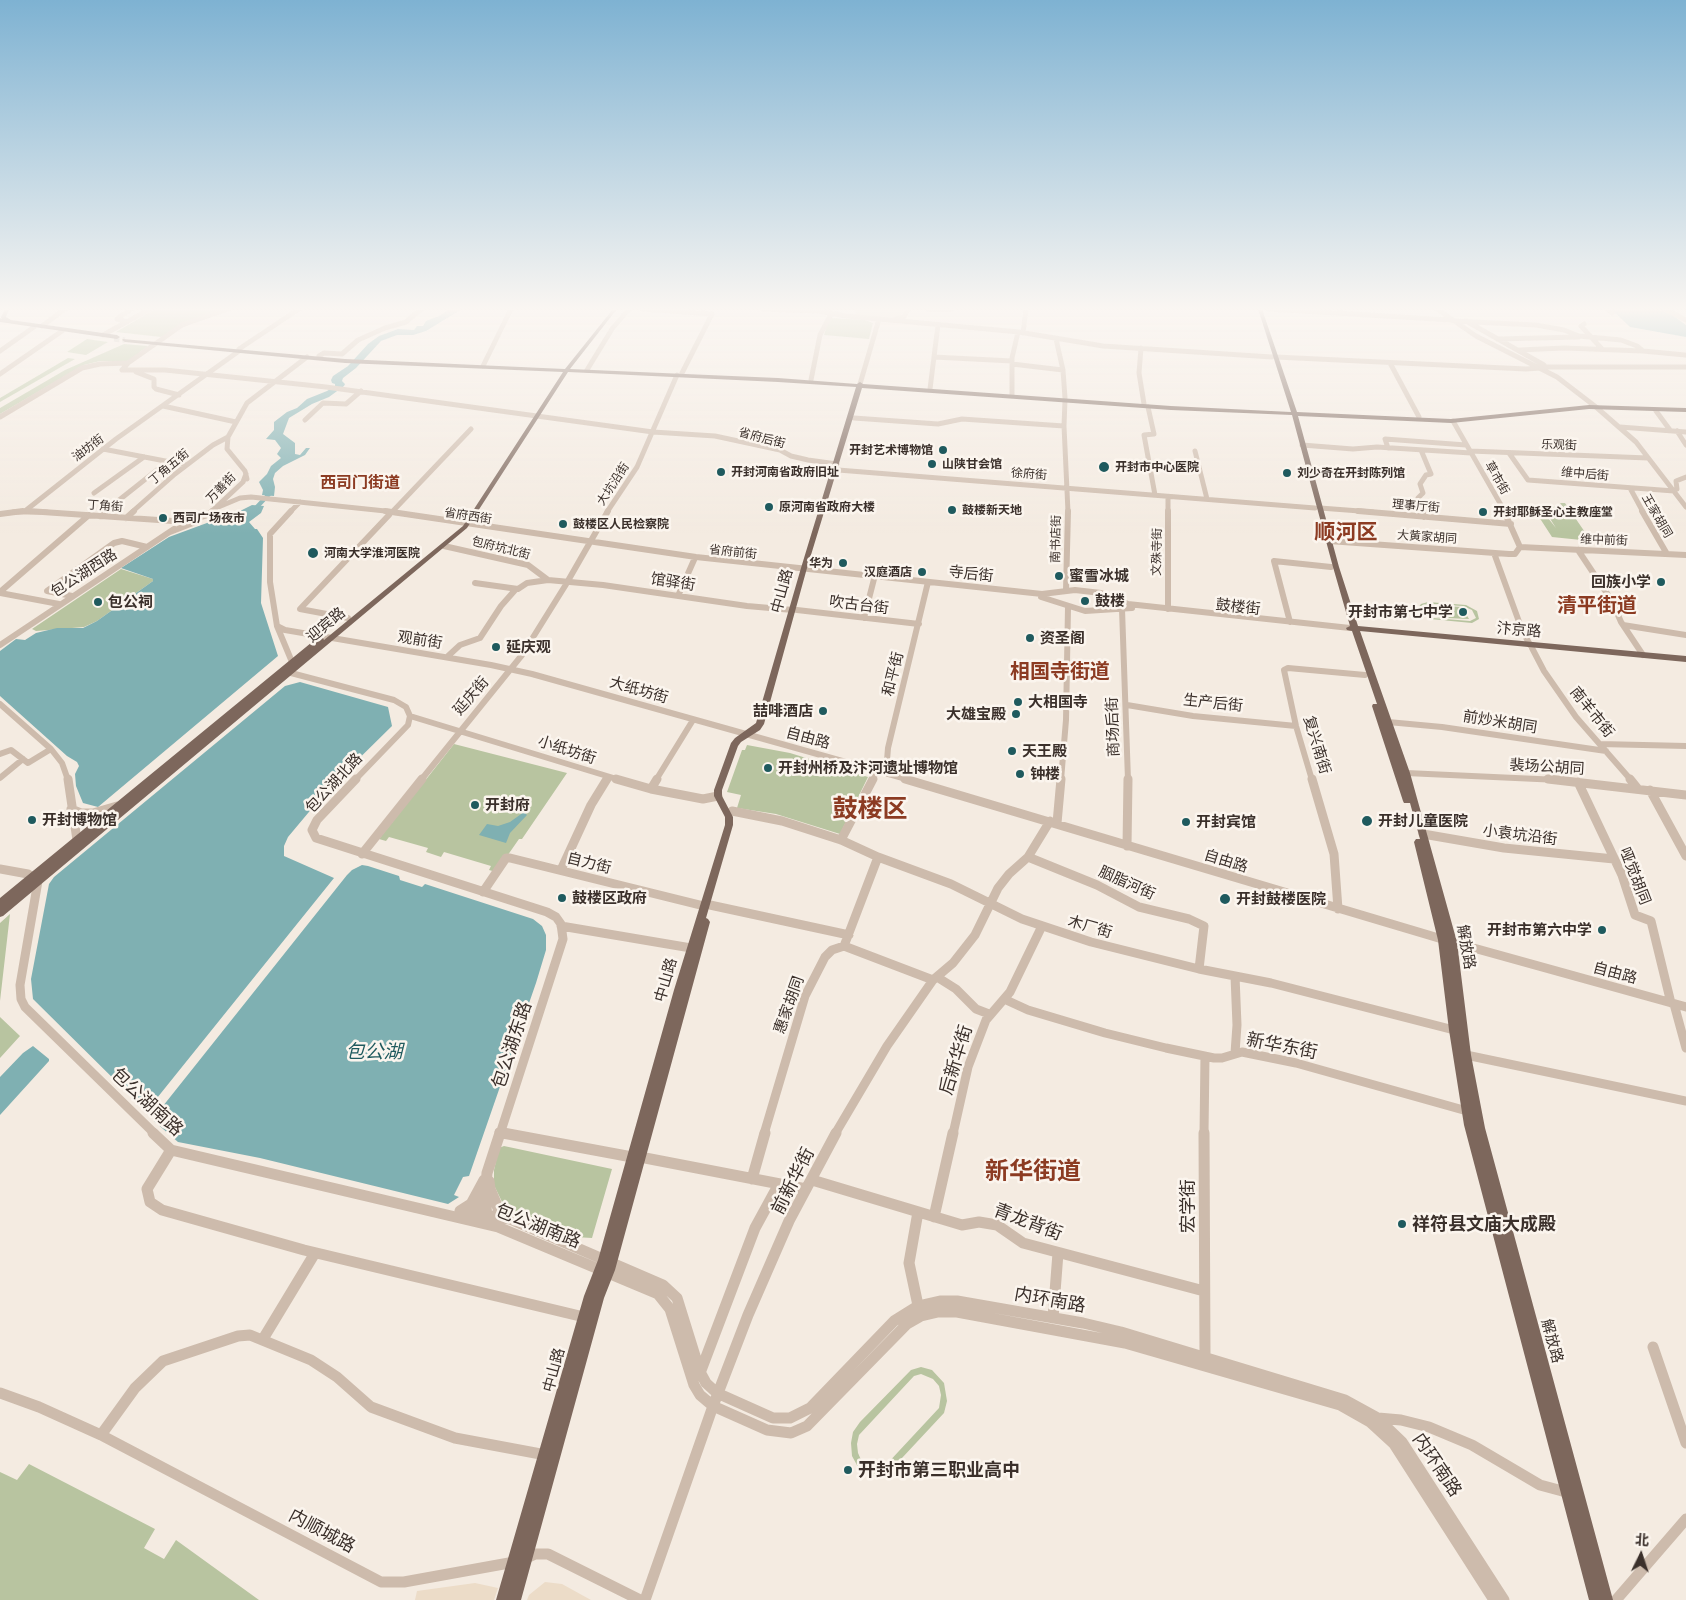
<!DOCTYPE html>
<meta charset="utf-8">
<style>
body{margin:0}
#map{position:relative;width:1686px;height:1600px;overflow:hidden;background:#f4ebe1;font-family:"Asap Condensed","Noto Sans SC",sans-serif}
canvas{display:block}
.north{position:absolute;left:1616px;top:1530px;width:50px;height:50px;-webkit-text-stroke:4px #fbf5ee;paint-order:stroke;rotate:4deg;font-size:14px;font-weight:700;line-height:20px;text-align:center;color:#3b302b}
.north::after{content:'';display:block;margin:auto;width:18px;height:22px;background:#3b302b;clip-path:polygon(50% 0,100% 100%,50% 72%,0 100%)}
</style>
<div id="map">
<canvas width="1686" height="1600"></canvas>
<div class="north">北</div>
</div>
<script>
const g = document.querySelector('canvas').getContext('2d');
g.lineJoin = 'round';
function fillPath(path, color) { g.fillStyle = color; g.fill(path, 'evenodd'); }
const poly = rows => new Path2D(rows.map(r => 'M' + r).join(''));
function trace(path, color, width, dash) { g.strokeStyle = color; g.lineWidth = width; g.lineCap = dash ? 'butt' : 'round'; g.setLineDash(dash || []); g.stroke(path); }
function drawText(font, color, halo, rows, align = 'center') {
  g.font = font + ' "Asap Condensed","Noto Sans SC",sans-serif'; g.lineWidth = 5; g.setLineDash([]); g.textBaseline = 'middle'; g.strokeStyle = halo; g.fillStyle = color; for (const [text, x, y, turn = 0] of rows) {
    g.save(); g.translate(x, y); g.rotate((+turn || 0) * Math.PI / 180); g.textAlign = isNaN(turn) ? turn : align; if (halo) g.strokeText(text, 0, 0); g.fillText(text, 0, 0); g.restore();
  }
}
fillPath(poly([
 [155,309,224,309,161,337,116,332],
 [831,318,865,320,873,323,869,339,824,335,829,319],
 [87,339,108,342,86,355,67,352],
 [124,344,148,346,127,362,100,361,84,365,0,414,0,408,65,370],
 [68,358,75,359,0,402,0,398],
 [1560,503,1565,503,1591,541,1552,537,1539,517,1548,518,1556,528,1542,506,1563,507],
 [121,569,153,579,153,581,97,621,84,627,36,631,32,629],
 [1428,602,1466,605,1477,611,1479,619,1472,623,1430,619,1422,614,1418,608,1421,604],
 [1430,604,1463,606,1472,610,1476,618,1470,621,1433,618,1427,615,1423,609,1425,606],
 [1430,605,1462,607,1469,619,1447,618,1442,608,1446,618,1436,617],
 [454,744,567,773,522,839,519,839,496,872,489,870,491,866,444,852,441,857,426,852,428,848,389,837,386,841,379,839],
 [747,745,790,753,868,777,840,834,776,814,737,808,741,795,727,792,742,750,745,750],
 [10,914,0,1001,0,923],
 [0,1017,20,1036,0,1058],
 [504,1146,612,1169,592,1238,575,1237,563,1233,510,1209,503,1204,494,1185,494,1170,499,1148],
 [921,1367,932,1370,944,1383,947,1401,944,1413,888,1473,878,1477,867,1475,858,1467,852,1456,851,1443,853,1432,860,1422,911,1370],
 [921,1374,933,1379,939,1386,941,1395,939,1408,885,1466,877,1469,869,1467,862,1462,858,1453,857,1444,859,1435,914,1376],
 [29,1464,155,1529,144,1548,164,1559,176,1540,259,1600,0,1600,0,1472,17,1480]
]), '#b8c4a0');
fillPath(poly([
 [856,309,904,309,901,317,898,318,855,316],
 [545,1582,562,1584,591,1600,527,1600,529,1595],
 [475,1583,498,1588,494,1600,415,1600,417,1591]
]), '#ecdcc8');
fillPath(poly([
 [450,309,462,309,426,331,413,335,397,335,381,341,356,368,343,378,342,381,345,384,344,386,329,397,312,404,289,418,283,434,295,443,295,454,300,455,306,448,310,448,305,455,283,466,275,473,273,479,275,487,274,496,262,495,263,490,259,482,267,474,271,466,281,458,277,454,281,448,275,440,266,439,274,430,274,422,287,412,297,408,307,399,327,391,335,386,335,384,332,383,331,380,333,376,348,366,368,344,379,336,398,329,414,330,417,326,423,326,426,321,439,316],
 [1617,309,1659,310,1671,314,1686,325,1686,337,1630,327,1612,310],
 [252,505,264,506,261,513,249,522,255,529,257,529,263,538,261,603,278,656,98,807,83,803,76,786,75,774,79,766,77,762,67,756,0,696,0,651,16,639,25,640,36,633,57,628,83,628,97,621,153,581,153,579,121,568,169,537,242,510],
 [300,682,388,707,392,726,329,788,288,837,284,846,284,856,334,878,157,1098,149,1103,143,1102,132,1097,33,999,31,979,49,884,54,877,285,686],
 [524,812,527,815,510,833,506,843,479,835,487,824,498,826,510,822],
 [362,865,368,866,399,876,400,880,422,887,425,884,533,919,542,926,546,935,546,950,536,983,469,1176,463,1177,454,1195,459,1197,448,1204,260,1158,178,1142,154,1121,155,1116,347,875,352,870],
 [33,1046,49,1059,49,1061,0,1115,0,1077,23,1053]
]), '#7fb0b2');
fillPath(poly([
 [270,483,273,485,274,492,256,511,252,511,252,509,268,492,267,485,270,483]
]), '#7fb0b2');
trace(poly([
 [114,339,125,340]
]), '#cfc6bd', 5.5, [5.5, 3]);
trace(poly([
 [643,309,712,314,682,373],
 [763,309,818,311,846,316,1019,332,1103,346,1272,357],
 [929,309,951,309],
 [1269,309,1451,320],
 [1437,309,1476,336,1557,377,1596,407,1636,442,1686,507],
 [1608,309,1612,313],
 [1665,309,1686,320],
 [896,319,904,317,908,309],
 [1453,321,1536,325,1564,330,1579,336,1621,340,1637,346,1643,351,1685,355],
 [1466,321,1544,365],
 [127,322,117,319,131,309],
 [1584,324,1581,326,1602,349],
 [42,326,65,309],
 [1023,333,1026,309],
 [103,335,150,309],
 [1056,339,1063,370,1065,398],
 [1497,339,1579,337],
 [1141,348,1139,373,1144,404],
 [239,349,299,309],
 [1519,350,1564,348,1643,351],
 [0,351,34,327],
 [319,356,324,353,342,354,358,340,385,328,406,322,421,309],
 [934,357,1012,361],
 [1276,357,1526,369,1541,368],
 [128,363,122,370,165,370,326,387,653,432,715,436,780,450,791,456,808,460,837,464],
 [1390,363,1419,417],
 [1012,364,1063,370],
 [483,366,511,309],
 [1538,367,1686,367],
 [587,370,612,329,629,309],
 [136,372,154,379,154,387,156,389,179,395],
 [0,374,62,331],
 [811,380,820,335,831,314],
 [860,384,879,319],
 [930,389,938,325],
 [1012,395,1012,358,1018,332],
 [1065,400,1064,426,1068,512],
 [163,406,236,422],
 [1148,407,1154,434,1144,435,1155,495],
 [1656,411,1670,430],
 [0,417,82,368,100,364,128,363,182,325,228,309],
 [854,418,938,424,962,419,1064,426],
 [305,420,323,403,346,404,361,391],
 [1453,421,1505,512],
 [1620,427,1686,432],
 [1677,431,1686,445],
 [1302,445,1353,449,1377,447,1471,453],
 [1388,448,1385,439,1466,445],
 [103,449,186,465],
 [1421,450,1431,474,1426,475,1420,484,1423,493,1418,498,1423,512],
 [1195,451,1207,499],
 [1470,451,1648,458],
 [1509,453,1528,480,1674,491],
 [838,470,1315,508],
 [247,479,245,471,227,449,228,437,247,403,307,357],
 [1630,488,1643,512],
 [1673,490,1677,489,1676,481,1686,477],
 [94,493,144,457],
 [1168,497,1168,512],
 [216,508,240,498,251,497,395,512],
 [1320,508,1373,512],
 [25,511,116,439,239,351],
 [13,512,47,512],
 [104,512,167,462],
 [132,512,175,474,213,445,228,437],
 [211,512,243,482,246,474],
 [290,512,300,502],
 [392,512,471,429],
 [607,512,637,467,677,375]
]), '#cdbbac', 5);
trace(poly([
 [28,511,173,521,195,519,208,515,212,511],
 [291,511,270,534,270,582,277,626,285,630,491,665,532,674,910,780],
 [385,511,696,557,1042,594,1075,590,1101,593,1128,604,1350,628],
 [1168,511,1168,609],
 [1358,511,1511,524],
 [1422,511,1424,517],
 [1504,511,1520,547],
 [1642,511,1667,554],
 [0,514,23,511],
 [100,516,106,511],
 [126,518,134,511],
 [170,532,193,523],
 [1329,541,1509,554,1515,554,1520,547],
 [444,546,528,565,548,580],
 [1520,547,1686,555],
 [1578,550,1612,601,1621,622,1643,655],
 [1494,553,1522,630,1530,645],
 [475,583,518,589,527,583,548,580,603,585,747,606,793,610],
 [1066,590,1068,511],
 [0,592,89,515],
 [0,593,59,604],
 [72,596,47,591,114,543,122,541,147,547],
 [678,596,694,560],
 [1041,597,1085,611,1132,608],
 [1122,609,1128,780],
 [797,610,919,624],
 [348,618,300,609,389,515],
 [864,618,874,579],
 [1290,622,1274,561,1331,567],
 [1623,625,1686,635],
 [277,626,292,662],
 [0,645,174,529],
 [1532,648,1544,671,1576,717,1631,780],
 [447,657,460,645,480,638,501,606,516,589],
 [291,673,394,700,406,707,410,716,408,725,355,780],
 [0,704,51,749,62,763,68,780],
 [1127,705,1193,716,1296,726],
 [410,716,620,780],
 [1388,722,1442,727,1606,751],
 [1600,744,1686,746],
 [0,754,11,750,28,763,51,749],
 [886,773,888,748,928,582],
 [1406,773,1559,780],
 [0,778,23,759],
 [421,780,522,655,565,586,608,511],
 [606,780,608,777],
 [656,780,693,720],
 [872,780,877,771],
 [1061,780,1066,720,1068,607],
 [1312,780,1296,726,1284,670,1288,668,1365,675]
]), '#cdbbac', 6);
trace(poly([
 [68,779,77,840],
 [356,779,317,820,312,830,316,838,547,912,556,917,561,924,563,939,500,1134],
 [616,779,651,789,703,799,718,796],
 [905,779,1452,942,1686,1007],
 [1312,779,1334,854,1338,909],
 [1548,779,1686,795],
 [1630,779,1638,789],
 [1578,782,1622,875,1635,915,1651,921,1671,1003],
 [651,789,657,779],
 [1650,790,1686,856],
 [71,809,81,813,93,813,117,806],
 [732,811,782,821,841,840,878,857,951,884,1022,919,1091,942,1199,969,1271,983,1454,1030],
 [1057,823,1061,779],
 [1423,834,1504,848,1614,859],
 [841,840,873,779],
 [1127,846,1128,779],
 [362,854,422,779],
 [1028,857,1097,885,1139,907,1189,919,1204,926,1199,969],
 [0,869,28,874,38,881,20,985,21,999,25,1007,155,1134],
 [561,870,591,805,607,779],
 [483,892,506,858,510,858,704,906],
 [710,905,849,935],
 [561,926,691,948],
 [844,946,878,857],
 [844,946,933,980],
 [1235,976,1237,1025,1235,1053],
 [937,977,956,989,976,1009,989,1014],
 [1004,999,1028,1010,1105,1033,1166,1048,1214,1058,1222,1058,1242,1052,1296,1063,1467,1111],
 [1674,1004,1686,1048],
 [1466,1055,1686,1101],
 [499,1132,510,1134],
 [764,1134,805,996,825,957,832,950,844,946],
 [835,1134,887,1046,933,980,953,963,975,935,998,888,1009,874,1028,857,1050,821],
 [953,1134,968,1067,986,1020,1010,992,1042,926],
 [1204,1134,1205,1056]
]), '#cdbbac', 9);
trace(poly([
 [153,1133,171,1150,498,1227,658,1294,670,1309,694,1385,700,1395,713,1406,767,1430,791,1433,807,1426,907,1324,921,1316,938,1312,957,1312,1125,1343,1340,1405,1370,1422,1394,1444,1494,1600],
 [503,1133,632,1157],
 [1204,1133,1205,1356],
 [171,1150,147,1189,150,1202,162,1210,304,1250,584,1317],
 [640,1157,806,1189],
 [752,1179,765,1133],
 [812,1180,962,1225,979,1222,997,1225,1023,1243,1204,1291],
 [489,1181,490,1189,498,1208,509,1218],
 [460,1211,510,1219,663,1285,677,1298,700,1372,706,1383,717,1393,773,1418,790,1418,810,1408,894,1321,918,1306,940,1301,957,1301,1083,1323,1121,1332,1345,1400,1376,1417,1402,1442,1504,1600],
 [460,1211,471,1204,484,1180],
 [918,1212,909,1263,919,1310],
 [468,1215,476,1207,483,1191],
 [487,1217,485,1196,487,1173,500,1133],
 [934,1217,953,1133],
 [1053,1318,1058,1253],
 [263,1339,315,1253],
 [1653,1347,1686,1443],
 [700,1373,755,1228,779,1184],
 [0,1393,39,1407,101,1435,381,1582,404,1582,520,1561,535,1554,548,1554,640,1600],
 [1378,1418,1401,1420,1429,1427,1472,1445,1540,1485,1566,1492],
 [101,1435,135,1388,163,1361,238,1336,250,1335,311,1360,337,1377,371,1407,455,1438,546,1455],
 [645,1600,713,1406,748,1315,789,1221,836,1133],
 [1616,1600,1686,1519]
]), '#cdbbac', 11);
fillPath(poly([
 [5,309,9,309,6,317,11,320,117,335,120,337,117,339,0,322,0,318,2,319,1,317,5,309],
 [613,309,617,309,570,369,778,378,857,384,860,382,863,384,1171,406,1291,412,1258,309,1262,309,1297,412,1451,419,1589,405,1686,408,1686,412,1589,409,1451,423,1298,416,1339,567,1358,626,1686,656,1686,662,1360,631,1410,773,1457,942,1471,1055,1485,1128,1613,1600,1589,1600,1464,1125,1449,1030,1438,940,1414,842,1416,839,1420,839,1410,803,1404,803,1403,801,1372,706,1373,704,1377,704,1352,631,1347,630,1346,628,1350,626,1333,567,1292,415,1171,410,862,388,807,568,764,724,760,730,741,742,738,746,722,790,722,796,733,817,733,825,706,918,708,919,710,922,615,1270,604,1298,521,1600,496,1600,584,1296,598,1260,674,990,725,825,725,817,714,796,714,790,731,743,735,738,756,723,801,568,856,387,778,382,568,372,467,528,3,916,0,917,0,898,317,638,323,638,324,640,463,526,563,372,345,363,125,342,122,340,123,339,345,359,565,369,613,309]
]), '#7d675c');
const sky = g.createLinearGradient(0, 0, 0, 533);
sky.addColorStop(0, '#7eb2d2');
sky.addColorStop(0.58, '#faf6f2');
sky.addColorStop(1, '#faf6f200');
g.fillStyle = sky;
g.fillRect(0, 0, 1686, 533);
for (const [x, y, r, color] of [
 [943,450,5,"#1f5a5e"],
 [932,464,5,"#1f5a5e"],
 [1104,467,6,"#1f5a5e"],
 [721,472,5,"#1f5a5e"],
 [1287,473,5,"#1f5a5e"],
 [769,507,5,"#1f5a5e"],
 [952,510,5,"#1f5a5e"],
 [1483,512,5,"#1f5a5e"],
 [163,518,5,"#1f5a5e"],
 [563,524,5,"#1f5a5e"],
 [313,553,6,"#1f5a5e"],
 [843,563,5,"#1f5a5e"],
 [922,572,5,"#1f5a5e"],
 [1059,576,5,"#1f5a5e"],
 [1661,582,5,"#1f5a5e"],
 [1085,601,5,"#1f5a5e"],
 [98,602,5,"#1f5a5e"],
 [1463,612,5,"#1f5a5e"],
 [1030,638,5,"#1f5a5e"],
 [496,647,5,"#1f5a5e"],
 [1018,702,5,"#1f5a5e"],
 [823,711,5,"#1f5a5e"],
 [1016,714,5,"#1f5a5e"],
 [1012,751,5,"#1f5a5e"],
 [768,768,5,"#1f5a5e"],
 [1020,774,5,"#1f5a5e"],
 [475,805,5,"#1f5a5e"],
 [32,820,5,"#1f5a5e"],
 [1367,821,6,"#1f5a5e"],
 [1186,822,5,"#1f5a5e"],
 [562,898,5,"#1f5a5e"],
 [1225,899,6,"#1f5a5e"],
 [1602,930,5,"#1f5a5e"],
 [1402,1224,5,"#1f5a5e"],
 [848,1470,5,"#1f5a5e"]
]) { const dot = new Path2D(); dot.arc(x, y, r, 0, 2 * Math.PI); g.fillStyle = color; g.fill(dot); trace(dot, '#fbf5ee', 2); }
drawText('12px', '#3b302b', '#fbf5ee', [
 ["省府后街",762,438,15],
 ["乐观街",1559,445,2],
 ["油坊街",88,448,-37],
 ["丁角五街",169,467,-40],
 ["徐府街",1029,474,4],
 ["维中后街",1585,474,5],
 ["草市街",1497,478,60],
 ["大坑沿街",613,484,-57],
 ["万善街",221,488,-46],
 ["丁角街",105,506,4],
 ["理事厅街",1416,506,5],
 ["省府西街",468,516,9],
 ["王家胡同",1657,516,60],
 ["大黄家胡同",1427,537,4],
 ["南书店街",1056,539,-89],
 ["维中前街",1604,540,2],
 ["包府坑北街",501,548,14],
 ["省府前街",733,552,6],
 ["文殊寺街",1157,552,-89]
]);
drawText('bold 12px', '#3b302b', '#fbf5ee', [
 ["开封艺术博物馆",933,450,"right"],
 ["山陕甘会馆",942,464],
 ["开封市中心医院",1115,467],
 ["开封河南省政府旧址",731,472],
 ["刘少奇在开封陈列馆",1297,473],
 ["原河南省政府大楼",779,507],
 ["鼓楼新天地",962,510],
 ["开封耶稣圣心主教座堂",1493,512],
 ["西司广场夜市",173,518],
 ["鼓楼区人民检察院",573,524],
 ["河南大学淮河医院",324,553],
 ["华为",833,563,"right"],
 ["汉庭酒店",912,572,"right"]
], 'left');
drawText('15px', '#3b302b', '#fbf5ee', [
 ["包公湖西路",84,573,-33],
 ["寺后街",971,574,6],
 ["馆驿街",673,582,9],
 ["中山路",782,591,-75],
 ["吹古台街",859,605,7],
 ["鼓楼街",1238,607,6],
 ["迎宾路",326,625,-40],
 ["汴京路",1519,630,5],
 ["观前街",420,640,9],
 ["和平街",893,674,-76],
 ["大纸坊街",639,690,16],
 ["延庆街",471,696,-49],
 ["生产后街",1213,703,6],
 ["南羊市街",1592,712,51],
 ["前炒米胡同",1500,722,9],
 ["商场后街",1113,727,-92],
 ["自由路",808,738,15],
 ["复兴南街",1317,745,73],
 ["小纸坊街",567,750,18],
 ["裴场公胡同",1547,767,3],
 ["包公湖北路",334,783,-47],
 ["小袁坑沿街",1520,835,7],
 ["自由路",1226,861,17],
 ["自力街",589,863,14],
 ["哑觉胡同",1635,876,69],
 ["胭脂河街",1127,883,24],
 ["木厂街",1090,927,16],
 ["解放路",1466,947,80],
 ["自由路",1615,973,15],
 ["中山路",666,980,-74],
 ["惠家胡同",789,1005,-70],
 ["解放路",1552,1341,75],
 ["中山路",554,1370,-75]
]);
drawText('bold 15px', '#3b302b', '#fbf5ee', [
 ["蜜雪冰城",1069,576],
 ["回族小学",1651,582,"right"],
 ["鼓楼",1095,601],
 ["包公祠",108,602],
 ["开封市第七中学",1453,612,"right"],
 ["资圣阁",1040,638],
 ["延庆观",506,647],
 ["大相国寺",1028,702],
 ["喆啡酒店",813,711,"right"],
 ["大雄宝殿",1006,714,"right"],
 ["天王殿",1022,751],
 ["开封州桥及汴河遗址博物馆",778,768],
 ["钟楼",1030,774],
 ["开封府",485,805],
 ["开封博物馆",42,820],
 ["开封儿童医院",1378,821],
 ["开封宾馆",1196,822],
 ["鼓楼区政府",572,898],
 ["开封鼓楼医院",1236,899],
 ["开封市第六中学",1592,930,"right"]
], 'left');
drawText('bold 16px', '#8c3b22', '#fbf5ee', [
 ["西司门街道",360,483]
]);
drawText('18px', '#3b302b', '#fbf5ee', [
 ["包公湖东路",512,1045,-72],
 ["新华东街",1282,1046,11],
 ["后新华街",956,1060,-73],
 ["包公湖南路",147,1102,43],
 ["前新华街",793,1181,-63],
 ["宏学街",1188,1206,-90],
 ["青龙背街",1028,1222,21],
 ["包公湖南路",538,1226,22],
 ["内环南路",1050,1300,10],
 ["内环南路",1437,1465,56],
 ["内顺城路",322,1531,28]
]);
drawText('bold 18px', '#3b302b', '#fbf5ee', [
 ["祥符县文庙大成殿",1412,1224],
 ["开封市第三职业高中",858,1470]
], 'left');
drawText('italic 19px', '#1f5a5e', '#fbf5ee', [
 ["包公湖",374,1052]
]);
drawText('bold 20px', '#8c3b22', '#fbf5ee', [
 ["清平街道",1597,606],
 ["相国寺街道",1060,672]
]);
drawText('bold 21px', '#8c3b22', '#fbf5ee', [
 ["顺河区",1346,532]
]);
drawText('bold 24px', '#8c3b22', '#fbf5ee', [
 ["新华街道",1033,1171]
]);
drawText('bold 25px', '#8c3b22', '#fbf5ee', [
 ["鼓楼区",870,809]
]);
</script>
